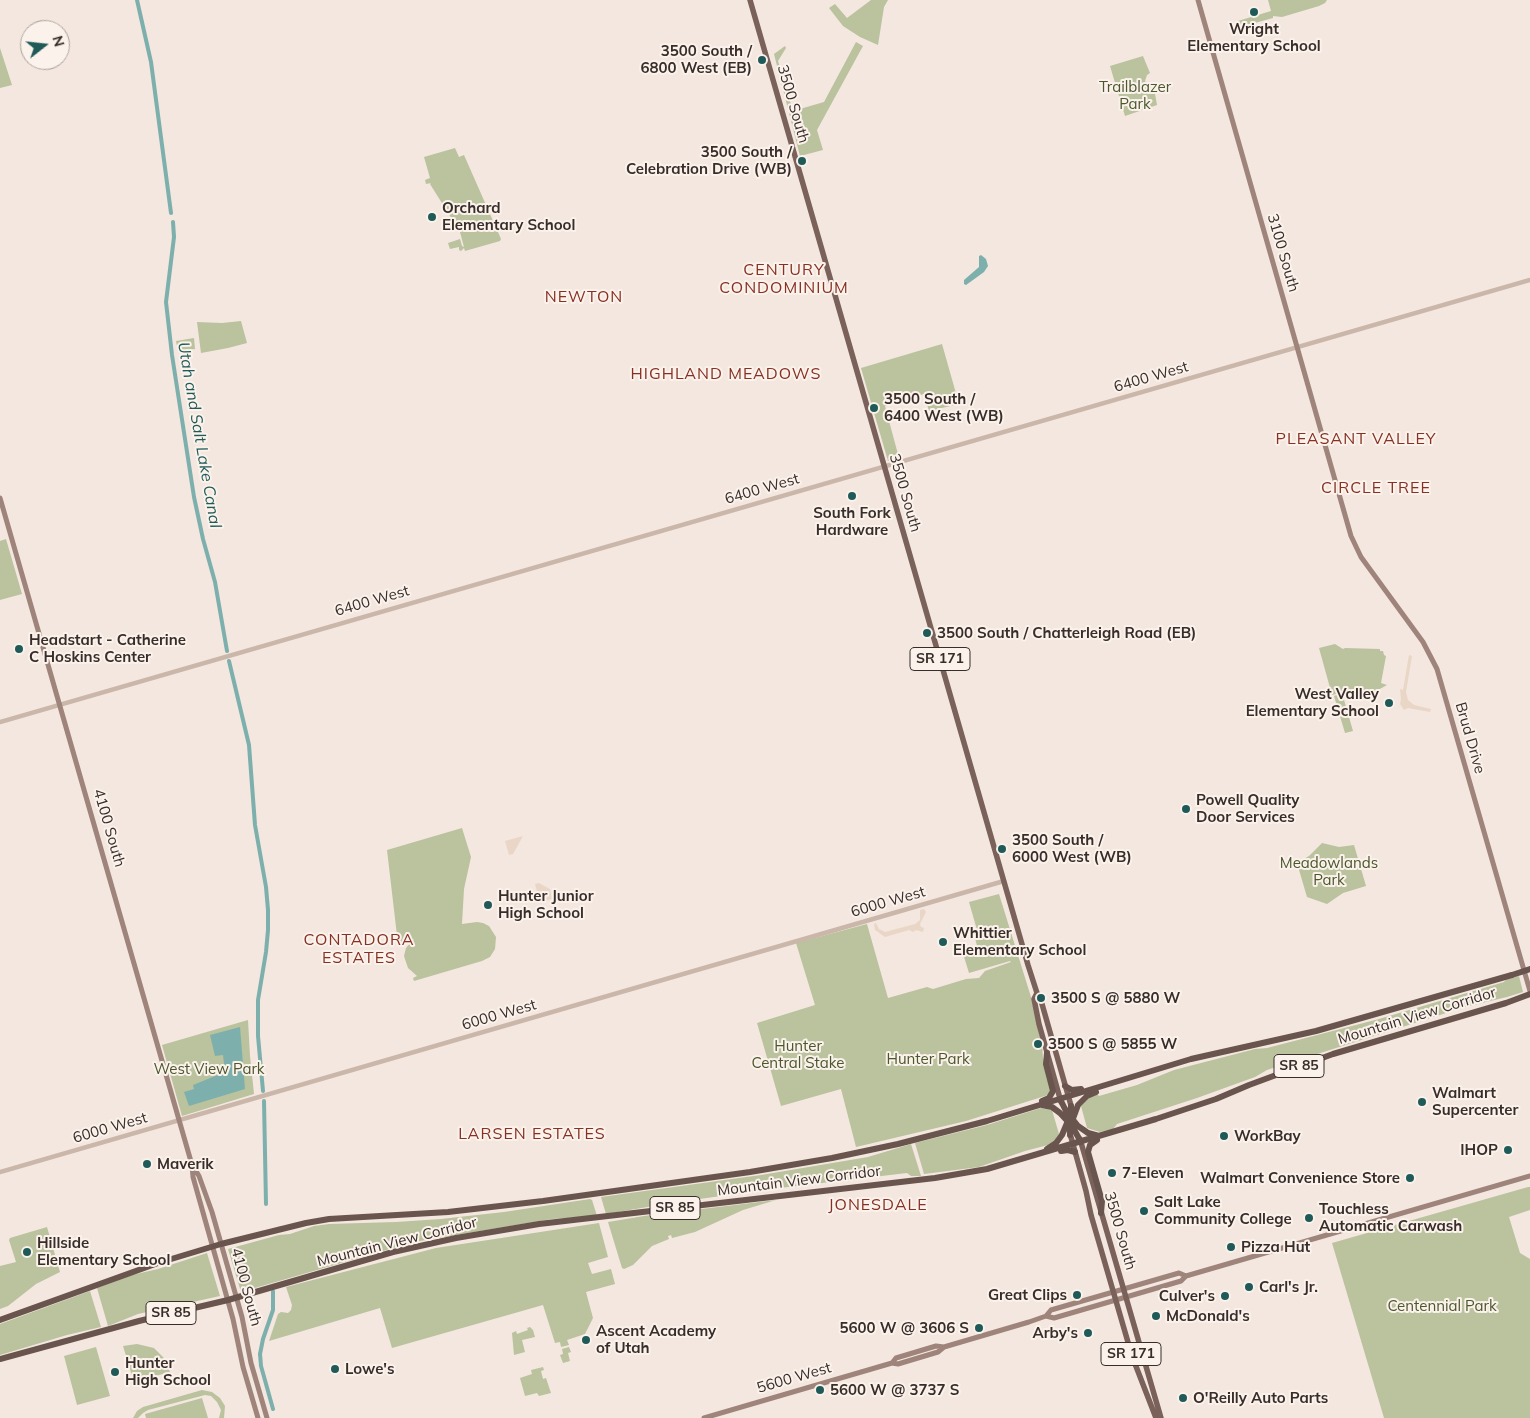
<!DOCTYPE html>
<style>
body{margin:0}
#map{position:relative;width:1530px;height:1418px;overflow:hidden;background:#f3e7df;font-family:Mulish,sans-serif}
canvas{display:block}
.north{position:absolute;left:20px;top:20px;width:50px;height:50px;box-sizing:border-box;background:#faf2eb;border:1px solid #ada39e;border-radius:50%;rotate:74deg;font-size:14px;font-weight:700;line-height:20px;text-align:center;color:#392d2a}
.north::after{content:'';display:block;margin:auto;width:18px;height:22px;background:#1f5a58;clip-path:polygon(50% 0,100% 100%,50% 72%,0 100%)}
</style>
<div id="map">
<canvas width="1530" height="1418"></canvas>
<div class="north">N</div>
</div>
<script>
const g = document.querySelector('canvas').getContext('2d');
g.lineJoin = 'round';
function fillPath(path, color) { g.fillStyle = color; g.fill(path, 'evenodd'); }
const poly = rows => new Path2D(rows.map(r => 'M' + r).join(''));
function trace(path, color, width, dash) { g.strokeStyle = color; g.lineWidth = width; g.lineCap = dash ? 'butt' : 'round'; g.setLineDash(dash || []); g.stroke(path); }
function drawText(font, color, halo, rows, align = 'center') {
  g.font = font + ' Mulish,sans-serif'; g.lineWidth = 4; g.setLineDash([]); g.textBaseline = 'middle'; g.strokeStyle = halo; g.fillStyle = color; for (const [text, x, y, turn = 0] of rows) {
    g.save(); g.translate(x, y); g.rotate((+turn || 0) * Math.PI / 180); g.textAlign = isNaN(turn) ? turn : align; if (halo) g.strokeText(text, 0, 0); g.fillText(text, 0, 0); g.restore();
  }
}
fillPath(poly([
 [871,0,888,0,884,7,878,45,860,37,843,26,829,8,835,4,847,18],
 [1268,0,1327,0,1325,3,1319,6,1282,17,1273,16,1273,18,1240,27,1238,21,1271,11],
 [856,42,863,46,817,130,823,150,800,156,774,54,785,46,786,48,778,61,793,111,824,102],
 [0,48,12,85,0,88],
 [1143,56,1150,73,1147,75,1145,81,1150,87,1154,88,1157,105,1125,116,1110,66],
 [455,148,459,157,464,155,501,239,500,241,465,251,464,248,461,251,459,250,459,247,450,249,448,243,460,239,462,246,464,247,460,232,430,184,431,183,426,184,425,180,430,178,424,157],
 [241,321,247,343,228,348,201,353,197,322,222,323],
 [194,338,195,349,178,351,176,341],
 [942,344,959,404,929,411,924,394,885,406,899,458,888,461,861,368],
 [6,539,22,594,0,600,0,541],
 [1335,644,1343,649,1345,648,1380,649,1380,651,1383,651,1384,655,1386,656,1381,683,1387,685,1378,690,1374,696,1347,691,1332,695,1319,648],
 [1342,693,1353,731,1345,733,1334,696],
 [462,828,471,857,464,889,462,924,477,922,483,923,489,926,496,937,495,949,490,957,482,961,414,981,413,978,417,976,408,968,404,956,406,948,414,939,398,944,387,850],
 [1322,843,1339,847,1354,845,1366,886,1343,893,1327,904,1307,897,1297,863,1309,856],
 [999,894,1031,997,1042,1045,1043,1058,1051,1085,1051,1089,1048,1095,966,1121,856,1147,841,1089,781,1106,757,1023,815,1005,796,943,867,924,888,998,927,987,933,989,966,979,979,978,985,971,1011,962,1010,961,969,973,961,947,965,945,969,948,977,946,975,938,976,935,983,933,983,931,980,931,977,930,969,902],
 [1519,976,1523,992,1507,997,1465,1007,1267,1070,1255,1077,1197,1098,1117,1124,1113,1129,1100,1132,1087,1128,1081,1106,1088,1099,1097,1094,1099,1096,1137,1085,1174,1070,1255,1049,1267,1048,1379,1019,1504,982,1506,980],
 [248,1020,250,1056,254,1094,182,1116,162,1045],
 [1041,1108,1052,1110,1059,1134,1055,1140,1048,1145,1025,1151,979,1167,924,1174,915,1143,987,1125],
 [911,1144,921,1176,911,1176,907,1173,771,1189,671,1203,606,1214,601,1197,761,1175,868,1157],
 [1528,1187,1530,1187,1530,1210,1509,1217,1520,1253,1530,1259,1530,1418,1384,1418,1332,1243],
 [590,1199,592,1200,597,1216,552,1219,414,1242,241,1292,228,1249,279,1235,290,1234,314,1226,329,1224,396,1222,441,1219,504,1212],
 [776,1200,743,1210,695,1232,672,1238,671,1235,668,1236,669,1239,652,1246,633,1265,624,1269,622,1268,608,1222,644,1216],
 [599,1223,608,1257,588,1263,592,1274,611,1269,615,1284,586,1292,593,1318,585,1334,567,1340,569,1345,561,1347,560,1342,555,1343,543,1305,392,1348,380,1308,269,1341,278,1314,281,1312,288,1313,291,1310,292,1305,286,1287,436,1248],
 [47,1227,60,1272,36,1284,8,1306,0,1309,0,1266,16,1262,9,1240,10,1238],
 [207,1253,220,1296,138,1314,108,1326,97,1288,132,1275,158,1269],
 [90,1291,101,1327,67,1335,0,1355,0,1324],
 [530,1327,533,1330,535,1337,522,1340,525,1352,514,1355,512,1333,516,1331,517,1334,528,1330,527,1328],
 [137,1344,154,1348,165,1359,170,1372,137,1381,133,1379,123,1346],
 [96,1347,110,1396,77,1405,64,1356],
 [569,1347,571,1352,568,1353,570,1361,563,1363,560,1355,563,1354,562,1349],
 [543,1367,544,1370,541,1371,543,1379,546,1378,551,1393,539,1396,537,1393,525,1396,520,1378,532,1374,531,1370],
 [202,1390,212,1392,220,1398,225,1406,224,1418,219,1418,221,1410,217,1402,211,1396,205,1395,148,1410,143,1413,138,1418,133,1418,137,1411,143,1407],
 [202,1398,208,1418,146,1418,145,1414]
]), '#bac29e');
fillPath(poly([
 [1409,655,1412,656,1406,692,1408,700,1414,705,1431,709,1430,712,1408,708,1404,710,1400,704,1401,699,1400,689,1403,690],
 [523,836,513,854,509,855,505,841],
 [539,883,550,889,552,899,540,902,535,884],
 [924,909,926,912,920,924,921,927,924,928,923,932,916,930,913,932,909,930,885,937,875,930,874,924,876,923,879,929,885,932,915,924,920,920,920,910]
]), '#ead6c6');
fillPath(poly([
 [981,255,986,259,988,266,984,272,973,280,966,285,964,284,964,280,979,267,979,256],
 [240,1027,245,1089,189,1106,184,1092,194,1089,193,1085,225,1072,223,1055,215,1056,210,1035]
]), '#7db0ac');
trace(poly([
 [137,0,151,62,171,213],
 [173,222,174,237,166,302,172,355,194,497,203,539,215,582,227,651],
 [229,661,249,745,255,825,266,887,268,910,268,930,266,952,258,1000,258,1036,263,1091],
 [264,1101,266,1204],
 [273,1409,261,1366,260,1354,263,1339,273,1310,273,1291]
]), '#7db0ac', 4);
trace(poly([
 [0,722,1530,280],
 [0,1172,1004,881]
]), '#cbb6aa', 4.5);
trace(poly([
 [1198,0,1351,536,1361,557,1423,642,1437,669,1530,991],
 [0,498,192,1165,193,1177,233,1319,243,1367,258,1418],
 [193,1166,199,1176,212,1212,242,1317,251,1363,267,1418],
 [1046,1316,1054,1318,1181,1281,1186,1276,1530,1176],
 [892,1363,896,1358,936,1346,944,1347],
 [704,1418,892,1363,898,1364,938,1352,944,1347,1029,1322,1046,1316,1051,1310,1179,1273,1186,1276]
]), '#9f847b', 5);
trace(poly([
 [750,0,1028,965,1037,993,1040,997,1072,1109],
 [1037,993,1034,999,1039,1024,1061,1102],
 [1069,1130,1086,1191,1091,1215,1132,1356,1156,1418],
 [1080,1139,1161,1418]
]), '#7a625b', 5.5);
trace(poly([
 [1065,1086,1072,1090,1081,1089],
 [1060,1099,1066,1111,1078,1126,1088,1133,1099,1136],
 [1042,1101,1049,1098,1053,1091,1046,1064,1047,1053],
 [1042,1105,1052,1107,1060,1113,1072,1126,1081,1142],
 [1070,1135,1071,1124,1078,1105,1087,1096,1096,1092],
 [1097,1140,1090,1145,1088,1152,1102,1201,1101,1213],
 [1047,1149,1056,1143,1062,1135,1070,1116,1071,1106],
 [1061,1151,1068,1150,1075,1152],
 [0,1320,158,1263,221,1244,306,1223,329,1219,448,1212,543,1201,750,1172,832,1158,898,1144,987,1121,1191,1059,1316,1031,1512,975],
 [0,1359,139,1321,228,1300,393,1252,456,1238,539,1224,935,1178,987,1169,1156,1119,1216,1099,1249,1085,1333,1054,1506,1003,1530,994]
]), '#6a544e', 6);
trace(poly([
 [1512,975,1530,969]
]), '#6a544e', 6);
for (const [x, y, r, color] of [
 [1254,12,5,"#1f5a58"],
 [762,60,5,"#1f5a58"],
 [802,161,5,"#1f5a58"],
 [432,217,5,"#1f5a58"],
 [874,408,5,"#1f5a58"],
 [852,496,5,"#1f5a58"],
 [927,633,5,"#1f5a58"],
 [19,649,5,"#1f5a58"],
 [1389,703,5,"#1f5a58"],
 [1186,809,5,"#1f5a58"],
 [1002,849,5,"#1f5a58"],
 [488,905,5,"#1f5a58"],
 [943,942,5,"#1f5a58"],
 [1041,998,5,"#1f5a58"],
 [1038,1044,5,"#1f5a58"],
 [1422,1102,5,"#1f5a58"],
 [1224,1136,5,"#1f5a58"],
 [1508,1150,5,"#1f5a58"],
 [147,1164,5,"#1f5a58"],
 [1112,1173,5,"#1f5a58"],
 [1410,1178,5,"#1f5a58"],
 [1144,1211,5,"#1f5a58"],
 [1309,1218,5,"#1f5a58"],
 [1231,1247,5,"#1f5a58"],
 [27,1252,5,"#1f5a58"],
 [1249,1287,5,"#1f5a58"],
 [1077,1295,5,"#1f5a58"],
 [1225,1296,5,"#1f5a58"],
 [1156,1316,5,"#1f5a58"],
 [979,1328,5,"#1f5a58"],
 [1088,1333,5,"#1f5a58"],
 [586,1340,5,"#1f5a58"],
 [335,1369,5,"#1f5a58"],
 [115,1372,5,"#1f5a58"],
 [820,1390,5,"#1f5a58"],
 [1183,1398,5,"#1f5a58"]
]) { const dot = new Path2D(); dot.arc(x, y, r, 0, 2 * Math.PI); g.fillStyle = color; g.fill(dot); trace(dot, '#faf2eb', 2); }
for (const [x, y, w] of [
 [940,659,60],
 [1299,1066,50],
 [675,1208,50],
 [171,1313,50],
 [1131,1354,60]
]) { const box = new Path2D(); box.roundRect(x - w / 2, y - 11.5, w, 23, 4); g.fillStyle = '#faf2eb'; g.fill(box); trace(box, '#392d2a', 1); }
drawText('bold 14px', '#392d2a', null, [
 ["SR 171",940,659],
 ["SR 85",1299,1066],
 ["SR 85",675,1208],
 ["SR 85",171,1313],
 ["SR 171",1131,1354]
]);
drawText('bold 15px', '#392d2a', '#faf2eb', [
 ["Wright",1254,29,"center"],
 ["Elementary School",1254,46,"center"],
 ["3500 South /",752,51,"right"],
 ["6800 West (EB)",752,68,"right"],
 ["3500 South /",792,152,"right"],
 ["Celebration Drive (WB)",792,169,"right"],
 ["Orchard",442,208],
 ["Elementary School",442,225],
 ["3500 South /",884,399],
 ["6400 West (WB)",884,416],
 ["South Fork",852,513,"center"],
 ["Hardware",852,530,"center"],
 ["3500 South / Chatterleigh Road (EB)",937,633],
 ["Headstart - Catherine",29,640],
 ["C Hoskins Center",29,657],
 ["West Valley",1379,694,"right"],
 ["Elementary School",1379,711,"right"],
 ["Powell Quality",1196,800],
 ["Door Services",1196,817],
 ["3500 South /",1012,840],
 ["6000 West (WB)",1012,857],
 ["Hunter Junior",498,896],
 ["High School",498,913],
 ["Whittier",953,933],
 ["Elementary School",953,950],
 ["3500 S @ 5880 W",1051,998],
 ["3500 S @ 5855 W",1048,1044],
 ["Walmart",1432,1093],
 ["Supercenter",1432,1110],
 ["WorkBay",1234,1136],
 ["IHOP",1498,1150,"right"],
 ["Maverik",157,1164],
 ["7-Eleven",1122,1173],
 ["Walmart Convenience Store",1400,1178,"right"],
 ["Salt Lake",1154,1202],
 ["Community College",1154,1219],
 ["Touchless",1319,1209],
 ["Automatic Carwash",1319,1226],
 ["Hillside",37,1243],
 ["Elementary School",37,1260],
 ["Pizza Hut",1241,1247],
 ["Carl's Jr.",1259,1287],
 ["Great Clips",1067,1295,"right"],
 ["Culver's",1215,1296,"right"],
 ["McDonald's",1166,1316],
 ["5600 W @ 3606 S",969,1328,"right"],
 ["Ascent Academy",596,1331],
 ["of Utah",596,1348],
 ["Arby's",1078,1333,"right"],
 ["Hunter",125,1363],
 ["High School",125,1380],
 ["Lowe's",345,1369],
 ["5600 W @ 3737 S",830,1390],
 ["O'Reilly Auto Parts",1193,1398]
], 'left');
drawText('15px', '#4c572d', '#faf2eb', [
 ["Trailblazer",1135,87],
 ["Park",1135,104],
 ["Meadowlands",1329,863],
 ["Park",1329,880],
 ["Hunter",798,1046],
 ["Central Stake",798,1063],
 ["Hunter Park",928,1059],
 ["West View Park",209,1069],
 ["Centennial Park",1442,1306]
]);
drawText('15px', '#392d2a', '#faf2eb', [
 ["3500 South",793,104,74],
 ["3100 South",1283,253,74],
 ["6400 West",1151,377,-16],
 ["6400 West",762,489,-16],
 ["3500 South",905,493,74],
 ["6400 West",372,601,-16],
 ["Brud Drive",1470,738,74],
 ["4100 South",109,828,74],
 ["6000 West",888,902,-16],
 ["6000 West",499,1015,-16],
 ["Mountain View Corridor",1417,1016,-17],
 ["6000 West",110,1128,-16],
 ["Mountain View Corridor",799,1181,-7],
 ["3500 South",1120,1231,74],
 ["Mountain View Corridor",397,1242,-14],
 ["4100 South",246,1287,75],
 ["5600 West",794,1378,-16]
]);
g.letterSpacing = '1px';
drawText('16px', '#873023', '#faf2eb', [
 ["CENTURY",784,270],
 ["CONDOMINIUM",784,288],
 ["NEWTON",584,297],
 ["HIGHLAND MEADOWS",726,374],
 ["PLEASANT VALLEY",1356,439],
 ["CIRCLE TREE",1376,488],
 ["CONTADORA",359,940],
 ["ESTATES",359,958],
 ["LARSEN ESTATES",532,1134],
 ["JONESDALE",878,1205]
]);
g.letterSpacing = '0px';
drawText('italic 16px', '#1f5a58', '#faf2eb', [
 ["Utah and Salt Lake Canal",199,435,80]
]);
</script>
